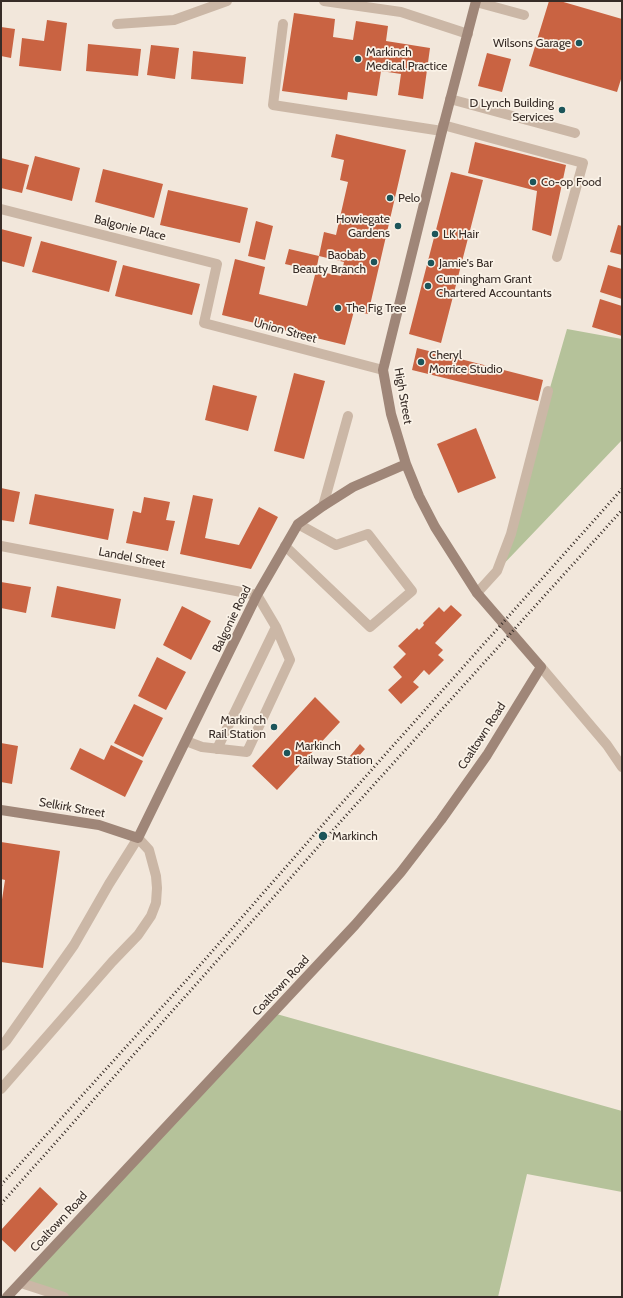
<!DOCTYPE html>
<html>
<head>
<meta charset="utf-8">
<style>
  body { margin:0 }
  #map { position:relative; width:623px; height:1298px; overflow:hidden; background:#f2e7db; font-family:Cabin,sans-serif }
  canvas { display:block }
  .frame { position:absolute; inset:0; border:2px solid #372c27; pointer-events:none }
</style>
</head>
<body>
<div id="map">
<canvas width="623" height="1298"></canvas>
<div class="frame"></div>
</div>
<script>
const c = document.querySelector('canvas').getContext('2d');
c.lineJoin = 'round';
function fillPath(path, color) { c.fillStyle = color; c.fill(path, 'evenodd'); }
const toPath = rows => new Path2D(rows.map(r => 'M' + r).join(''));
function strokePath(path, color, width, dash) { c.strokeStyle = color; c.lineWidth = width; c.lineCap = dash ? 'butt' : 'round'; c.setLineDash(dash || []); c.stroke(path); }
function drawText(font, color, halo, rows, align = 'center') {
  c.font = font + ' Cabin,sans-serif'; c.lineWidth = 3.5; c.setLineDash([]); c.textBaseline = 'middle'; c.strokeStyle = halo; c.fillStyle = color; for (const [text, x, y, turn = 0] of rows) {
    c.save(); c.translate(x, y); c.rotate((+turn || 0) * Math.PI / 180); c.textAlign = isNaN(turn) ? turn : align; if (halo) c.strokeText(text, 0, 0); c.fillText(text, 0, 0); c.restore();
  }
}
const green = toPath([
  [567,329,622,339,622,440,497,571],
  [273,1013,622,1111,622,1192,527,1174,498,1297,61,1297,21,1283]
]);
const building = toPath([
  [549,1,560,1,622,19,622,76,617,92,529,66],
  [294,13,335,19,333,37,353,40,356,21,388,26,386,41,430,48,423,99,398,95,401,74,381,71,377,96,348,92,347,100,282,91],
  [47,20,67,23,61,71,19,66,22,38,44,41],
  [1,27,15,29,11,58,1,56],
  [88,44,141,49,138,76,86,71],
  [151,45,179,48,175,79,147,75],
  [193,51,246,57,243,84,191,79],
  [487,53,511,59,502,92,478,86],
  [336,134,406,150,368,314,354,311,345,345,222,315,235,259,265,267,259,294,307,306,316,271,285,264,289,249,319,256,316,271,341,276,344,262,319,256,324,232,336,235,348,182,340,180,344,160,331,157],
  [475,142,566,165,551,236,532,230,537,191,468,173],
  [35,156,80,168,72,201,26,189],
  [1,158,29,165,22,193,1,188],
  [103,169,163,184,154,218,95,202],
  [451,172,483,180,441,343,409,334],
  [168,190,248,208,240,243,160,225],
  [256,221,273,226,265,260,248,256],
  [618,225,622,226,622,255,610,252],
  [1,229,32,237,24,267,1,261],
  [41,241,117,261,109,292,32,272],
  [123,265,200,284,192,315,115,296],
  [608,265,622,269,622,299,600,292],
  [600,299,622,306,622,336,592,327],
  [417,348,543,380,538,401,412,370],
  [294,373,325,381,304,459,274,451],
  [213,385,257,396,248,431,205,420],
  [476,428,496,478,458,493,437,444],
  [1,488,20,492,14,522,1,520],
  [35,494,114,509,108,540,29,524],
  [193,495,213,499,205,538,239,545,259,507,278,517,251,569,180,554],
  [144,497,170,502,166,520,175,521,168,551,126,543,133,511,141,513],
  [1,582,31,587,26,613,1,608],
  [57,586,121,599,115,629,51,617],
  [451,605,462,615,435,643,443,650,438,655,444,660,429,675,424,670,413,682,419,687,401,704,388,690,402,677,393,667,406,654,398,646,417,628,419,630,424,625,423,623,439,607,444,612],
  [182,606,211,621,191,660,163,645],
  [157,657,186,672,166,710,138,696],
  [315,697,340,722,277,790,252,766],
  [134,704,163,718,143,757,114,743],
  [1,743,18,746,12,784,1,782],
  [360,744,365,749,350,766,345,762],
  [111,745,143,761,125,797,70,769,80,748,104,760],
  [1,842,60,851,43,968,1,962,1,906,5,880,1,879],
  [40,1187,58,1204,15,1252,1,1239,1,1230]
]);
const lane = toPath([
  [476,2,524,15],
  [283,24,273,105,442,131],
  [450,99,575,133],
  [443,125,583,163,557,257],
  [323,506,348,416],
  [285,546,370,627,412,591,368,534,336,545,298,524],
  [477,593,497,571,511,534,548,391],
  [186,741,202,747,247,752,290,660,276,627,257,595],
  [217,749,276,627],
  [1,1046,6,1041,74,945,109,884,138,838,149,850,156,876,157,888,156,903,151,916,138,935,112,962,1,1089],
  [21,1283,64,1297]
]);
const street = toPath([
  [324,1,401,12,468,34],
  [117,24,174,20,227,1],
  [1,209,217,264,204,323,383,370],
  [1,546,257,595],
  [541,667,607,745,622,767]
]);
const secondary = toPath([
  [1,810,99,825,138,838,257,595,298,524,323,506,353,487,406,464],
  [7,1297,355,925,401,872,441,820,487,755,541,667,477,593,435,527,419,496,406,464,391,414,383,370,442,131,476,1]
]);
const rail = toPath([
  [1,1185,202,963,334,812,622,489],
  [1,1204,342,820,622,510]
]);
const markers = [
  [579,43,4,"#1c555a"],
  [358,59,4,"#1c555a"],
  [562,110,4,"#1c555a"],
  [533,182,4,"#1c555a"],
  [390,198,4,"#1c555a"],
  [398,226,4,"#1c555a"],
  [435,234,4,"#1c555a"],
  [374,262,4,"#1c555a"],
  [431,263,4,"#1c555a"],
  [428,286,4,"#1c555a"],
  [338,308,4,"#1c555a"],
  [421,362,4,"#1c555a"],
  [274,727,4,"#1c555a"],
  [287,753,4,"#1c555a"],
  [323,836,5,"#1c555a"]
];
const poiNames = [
  ["Wilsons Garage",571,43,"right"],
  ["Markinch",366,52],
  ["Medical Practice",366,66],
  ["D Lynch Building",554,103,"right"],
  ["Services",554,117,"right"],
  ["Co-op Food",541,182],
  ["Pelo",398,198],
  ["Howiegate",390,219,"right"],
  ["Gardens",390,233,"right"],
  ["LK Hair",443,234],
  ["Baobab",366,255,"right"],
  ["Beauty Branch",366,269,"right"],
  ["Jamie's Bar",439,263],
  ["Cunningham Grant",436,279],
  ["Chartered Accountants",436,293],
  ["The Fig Tree",346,308],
  ["Cheryl",429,355],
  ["Morrice Studio",429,369],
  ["Markinch",266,720,"right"],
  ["Rail Station",266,734,"right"],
  ["Markinch",295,746],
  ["Railway Station",295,760],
  ["Markinch",332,836]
];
const streetNames = [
  ["Balgonie Place",130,228,14],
  ["Union Street",285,331,15],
  ["High Street",403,396,80],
  ["Landel Street",132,558,11],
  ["Balgonie Road",232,619,-64],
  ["Coaltown Road",482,736,-57],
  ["Selkirk Street",72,808,10],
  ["Coaltown Road",281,986,-47],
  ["Coaltown Road",59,1222,-47]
];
fillPath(green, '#b5c29a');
fillPath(building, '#c96342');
strokePath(lane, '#cbb7a6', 10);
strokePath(street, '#cbb7a6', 10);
strokePath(secondary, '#9f8678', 10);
strokePath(rail, '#372c27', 3, [1, 3]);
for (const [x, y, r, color] of markers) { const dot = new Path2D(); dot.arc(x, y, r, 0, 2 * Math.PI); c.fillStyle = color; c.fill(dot); strokePath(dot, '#faf2e7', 1.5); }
drawText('12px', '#372c27', '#faf2e7', poiNames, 'left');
drawText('12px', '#372c27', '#faf2e7', streetNames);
</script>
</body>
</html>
